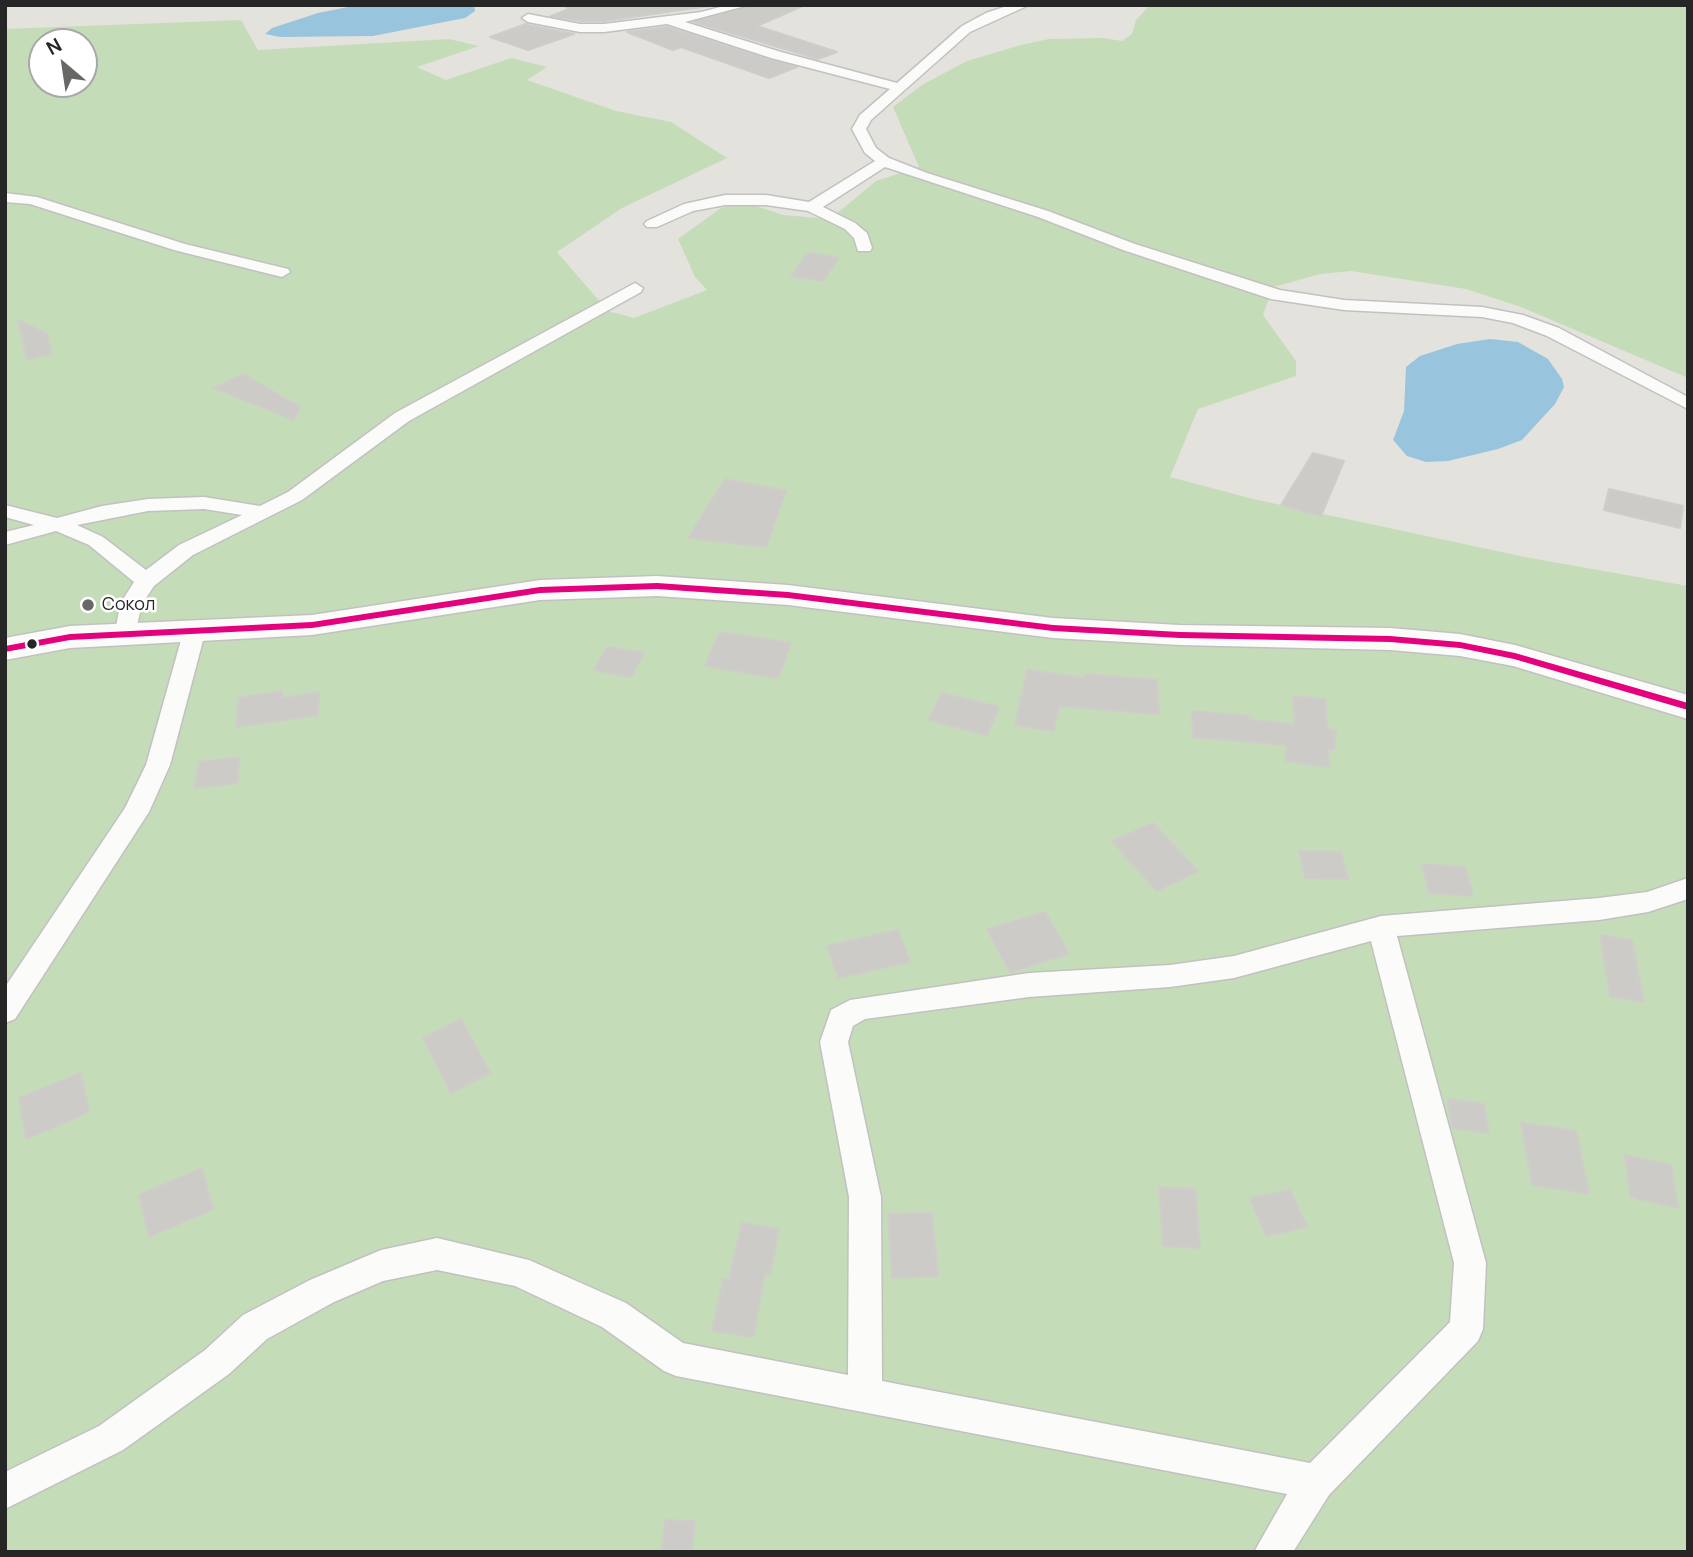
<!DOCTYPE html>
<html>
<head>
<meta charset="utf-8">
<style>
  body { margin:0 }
  #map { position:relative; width:1693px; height:1557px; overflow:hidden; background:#e4e2dc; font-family:Manrope,sans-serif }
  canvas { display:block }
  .frame { position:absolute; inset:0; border:7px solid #262626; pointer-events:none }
  .north { position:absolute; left:28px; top:28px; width:70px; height:70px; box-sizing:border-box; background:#fff; border:2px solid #a8a8a8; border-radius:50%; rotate:331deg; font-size:19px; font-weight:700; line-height:28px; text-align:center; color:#262626 }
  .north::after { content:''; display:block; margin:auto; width:24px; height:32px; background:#686866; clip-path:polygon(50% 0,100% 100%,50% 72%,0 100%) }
</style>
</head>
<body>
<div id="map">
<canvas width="1693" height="1557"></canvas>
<div class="frame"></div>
<div class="north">N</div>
</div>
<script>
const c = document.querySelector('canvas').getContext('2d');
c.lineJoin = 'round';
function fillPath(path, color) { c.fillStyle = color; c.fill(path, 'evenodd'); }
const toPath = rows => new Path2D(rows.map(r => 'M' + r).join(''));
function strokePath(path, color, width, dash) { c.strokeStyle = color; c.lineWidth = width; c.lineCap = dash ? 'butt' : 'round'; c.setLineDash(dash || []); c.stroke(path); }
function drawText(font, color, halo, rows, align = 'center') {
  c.font = font + ' Manrope,sans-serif'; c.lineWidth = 5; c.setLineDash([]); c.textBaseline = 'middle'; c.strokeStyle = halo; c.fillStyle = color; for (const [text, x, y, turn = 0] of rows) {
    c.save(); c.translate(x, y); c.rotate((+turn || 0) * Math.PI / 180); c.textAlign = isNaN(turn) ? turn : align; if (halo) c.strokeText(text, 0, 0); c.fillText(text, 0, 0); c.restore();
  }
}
const green = toPath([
  [1150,5,1688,5,1688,378,1521,307,1466,289,1351,271,1321,274,1273,287,1263,315,1296,361,1296,376,1198,409,1170,477,1253,499,1525,557,1688,586,1688,1552,5,1552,5,29,241,20,258,50,449,39,479,46,417,67,446,80,511,58,547,67,527,80,616,111,671,122,727,158,622,208,557,252,608,311,634,318,707,290,695,277,678,239,721,208,744,202,783,215,830,219,876,181,919,167,893,107,922,85,967,61,1021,45,1049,39,1103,38,1122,41,1132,34,1136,20],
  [42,42,84,42,84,84,42,84]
]);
const water = toPath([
  [358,5,474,5,475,11,465,18,373,36,280,37,265,34,272,28,318,13],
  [1490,339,1518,342,1548,359,1562,379,1564,387,1555,404,1522,440,1498,449,1448,461,1426,462,1407,456,1393,440,1404,411,1406,367,1420,356,1457,344]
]);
const building = toPath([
  [563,5,717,5,604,21,580,21,551,16,569,9,563,5],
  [751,5,805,5,757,26,837,52,818,59,694,22,751,5],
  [526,24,528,25,574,34,528,50,490,37,526,24],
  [667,27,770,60,797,67,769,78,681,47,673,50,627,32,667,27],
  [808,253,839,258,823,281,791,276,808,253],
  [18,320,47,334,51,354,27,359,18,320],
  [243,374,300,407,294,420,214,388,243,374],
  [1313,453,1344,461,1321,516,1281,505,1313,453],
  [725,479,786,491,766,547,688,538,725,479],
  [1609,489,1683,506,1680,528,1604,510,1609,489],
  [720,632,791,643,778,678,705,666,720,632],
  [607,647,644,653,631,677,594,670,607,647],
  [1027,670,1085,678,1085,674,1157,680,1159,714,1059,706,1054,731,1015,725,1027,670],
  [282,691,282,698,319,692,318,715,236,727,239,698,282,691],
  [942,693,999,707,987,735,929,720,942,693],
  [1293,696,1325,699,1327,729,1336,730,1334,750,1328,749,1329,767,1286,761,1286,745,1193,737,1192,711,1249,716,1249,719,1295,725,1293,696],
  [240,757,237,783,195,788,199,762,240,757],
  [1153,823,1198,871,1157,891,1112,841,1153,823],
  [1299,851,1341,852,1348,879,1305,878,1299,851],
  [1422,864,1465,867,1473,896,1429,893,1422,864],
  [1045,912,1069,954,1010,972,987,929,1045,912],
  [898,930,910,962,838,978,827,946,898,930],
  [1600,935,1632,940,1644,1002,1610,996,1600,935],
  [461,1019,490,1073,451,1093,423,1038,461,1019],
  [81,1073,89,1112,26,1139,19,1098,81,1073],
  [1448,1099,1484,1104,1489,1133,1452,1128,1448,1099],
  [1521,1123,1576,1131,1589,1194,1532,1185,1521,1123],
  [1625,1155,1671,1165,1678,1208,1631,1197,1625,1155],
  [202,1168,213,1209,149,1237,139,1195,202,1168],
  [1159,1187,1195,1189,1200,1248,1163,1246,1159,1187],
  [1290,1190,1307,1227,1266,1236,1250,1198,1290,1190],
  [932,1213,938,1276,892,1278,888,1214,932,1213],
  [742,1223,779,1229,770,1274,765,1273,753,1337,712,1331,723,1279,729,1279,742,1223],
  [665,1520,695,1521,692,1552,662,1552,665,1520]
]);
const minor = toPath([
  [728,5,749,5,685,22,781,52,897,83,962,26,986,13,1010,5,1029,5,970,32,871,120,866,129,876,148,889,158,927,173,1048,211,1135,244,1280,290,1344,300,1482,307,1523,315,1559,328,1688,397,1688,409,1547,336,1513,323,1482,317,1344,310,1271,299,1123,250,1038,217,885,167,823,207,855,223,867,233,872,248,870,251,858,251,854,238,845,229,808,211,766,205,725,205,693,211,657,227,647,227,644,224,647,221,684,204,725,195,766,195,809,202,875,161,865,153,852,129,860,115,890,89,771,58,667,24,604,32,580,32,528,22,522,18,528,14,580,24,604,24,701,12,728,5],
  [5,193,37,197,185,244,288,269,290,272,282,277,174,250,30,204,5,202,5,193],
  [635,283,643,288,641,292,409,421,302,500,193,555,154,586,142,604,134,638,126,640,118,638,115,633,120,604,134,582,89,545,56,531,5,545,5,532,34,525,5,517,5,505,57,518,102,506,148,499,204,497,260,506,288,492,395,413,635,283],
  [204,509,242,515,179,545,146,570,103,537,77,525,148,511,204,509],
  [194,626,202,628,205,633,170,765,149,812,15,1019,5,1023,5,987,125,808,146,765,183,633,186,628,194,626],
  [1688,878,1688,899,1648,912,1599,920,1397,936,1486,1263,1483,1329,1478,1341,1329,1495,1293,1552,1254,1552,1287,1494,676,1376,664,1371,602,1327,515,1286,437,1270,383,1281,334,1302,267,1339,229,1374,123,1450,5,1509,5,1472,99,1426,205,1350,243,1315,310,1280,381,1250,437,1238,529,1260,626,1303,683,1343,848,1375,849,1197,820,1042,831,1010,850,1000,1029,973,1170,965,1234,956,1381,916,1599,898,1647,892,1688,878],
  [1371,941,1454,1263,1450,1322,1310,1463,882,1381,881,1197,848,1042,853,1026,865,1019,1029,997,1170,987,1234,978,1371,941]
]);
const secondary = toPath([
  [657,576,788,585,1053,618,1180,625,1390,628,1460,634,1515,645,1688,695,1688,719,1513,666,1460,656,1390,650,1180,645,1053,638,788,605,657,596,540,600,312,635,70,648,5,660,5,638,70,626,312,615,540,580,657,576]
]);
const bus1 = toPath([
  [657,583,788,592,1053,625,1180,632,1390,636,1460,642,1515,653,1688,703,1688,710,1514,659,1460,648,1390,642,1180,638,1053,631,788,598,657,589,540,593,312,628,70,640,5,652,5,646,70,634,312,622,540,587,657,583]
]);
const markers = [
  [88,605,7,"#686866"],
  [32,644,6,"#262626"]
];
const poiNames = [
  ["Сокол",102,605]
];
fillPath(green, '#c5dcb9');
fillPath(water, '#98c5dd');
fillPath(building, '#cdcbc7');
strokePath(building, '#cfcdc9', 2);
strokePath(minor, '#c2c1c1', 3);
strokePath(secondary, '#c2c1c1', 3);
fillPath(minor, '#fbfbfa');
fillPath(secondary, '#fbfbfa');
fillPath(bus1, '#e5007d');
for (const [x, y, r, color] of markers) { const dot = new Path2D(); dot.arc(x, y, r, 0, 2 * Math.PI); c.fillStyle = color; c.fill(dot); strokePath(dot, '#fff', 2.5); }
drawText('18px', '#262626', '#fff', poiNames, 'left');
</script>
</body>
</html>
